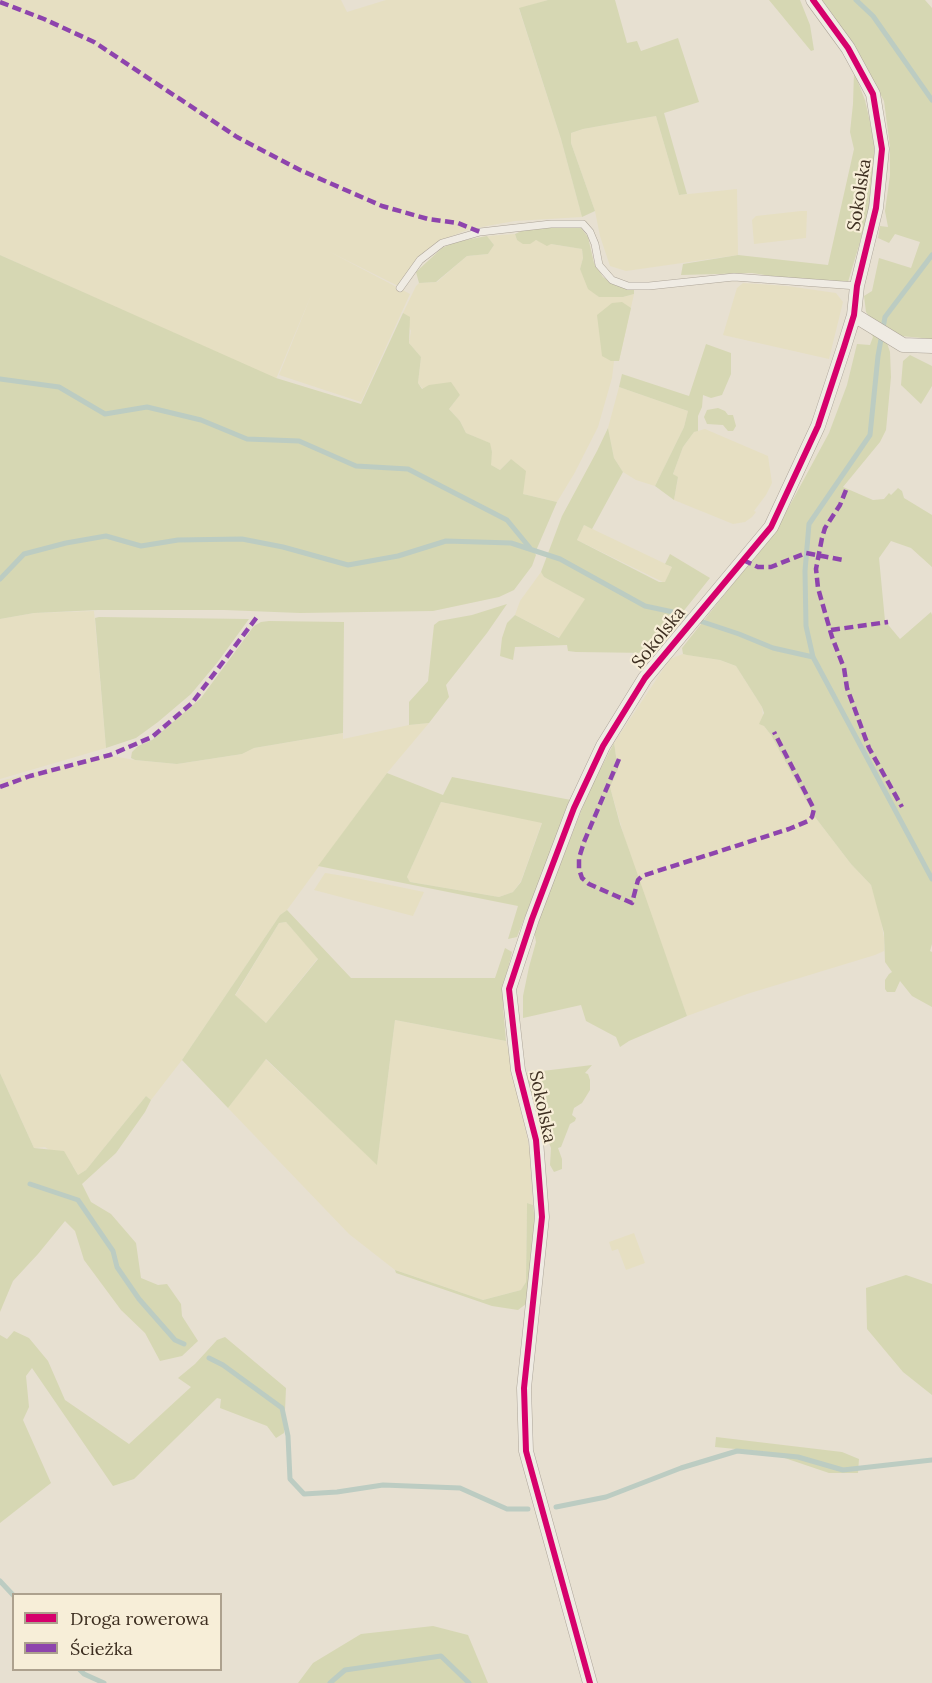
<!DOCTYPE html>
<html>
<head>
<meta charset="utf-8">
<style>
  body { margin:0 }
  #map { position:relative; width:932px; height:1683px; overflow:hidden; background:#e7e0d1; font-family:Lora,serif }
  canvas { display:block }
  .legend { position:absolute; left:12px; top:1593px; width:210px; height:78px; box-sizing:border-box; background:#f7eed8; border:2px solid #ada18e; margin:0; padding:8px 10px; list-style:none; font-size:18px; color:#3d2e20 }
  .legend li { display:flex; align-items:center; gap:12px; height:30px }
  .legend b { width:30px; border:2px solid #ada18e }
</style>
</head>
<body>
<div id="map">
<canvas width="932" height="1683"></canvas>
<ul class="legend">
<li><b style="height:8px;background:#d6006c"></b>Droga rowerowa</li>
<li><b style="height:8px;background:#8e44ad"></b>Ścieżka</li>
</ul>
</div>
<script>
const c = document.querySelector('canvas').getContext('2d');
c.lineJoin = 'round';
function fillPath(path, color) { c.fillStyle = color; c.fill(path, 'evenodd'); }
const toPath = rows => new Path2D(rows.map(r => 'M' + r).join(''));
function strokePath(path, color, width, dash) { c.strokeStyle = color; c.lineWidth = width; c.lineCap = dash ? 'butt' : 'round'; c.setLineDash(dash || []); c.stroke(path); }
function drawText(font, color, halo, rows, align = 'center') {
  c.font = font + ' Lora,serif'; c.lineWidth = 4.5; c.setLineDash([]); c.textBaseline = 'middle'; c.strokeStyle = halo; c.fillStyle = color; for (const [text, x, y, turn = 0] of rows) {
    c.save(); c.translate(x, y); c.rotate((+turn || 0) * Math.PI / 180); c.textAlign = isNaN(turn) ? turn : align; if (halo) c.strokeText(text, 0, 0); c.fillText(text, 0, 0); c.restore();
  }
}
const farmland = toPath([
  [0,0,341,0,347,12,386,0,548,0,519,9,561,139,582,217,515,221,470,229,444,239,427,250,409,269,398,286,328,251,410,294,361,402,279,375,312,293,276,379,0,255],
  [656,116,679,195,737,189,738,255,626,271,610,266,600,236,595,211,571,143,571,133,583,129],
  [801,211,807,211,806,238,754,244,752,220,756,216],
  [515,234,517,240,535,240,551,244,582,249,583,258,580,269,599,297,623,297,634,294,619,361,614,361,612,378,598,427,574,474,557,502,523,494,511,459,500,470,490,465,492,452,489,443,466,433,460,421,449,409,460,395,423,389,418,383,421,357,409,343,411,331,403,313,416,286,419,283,437,282,467,256,488,254,494,245,487,236],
  [743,283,787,286,836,293,843,302,829,359,723,335,737,288],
  [619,387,688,411,684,427,655,486,636,480,623,472,614,458,608,428],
  [705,429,768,456,772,483,766,495,754,511,756,512,752,517,745,522,733,524,674,500,678,478,673,474,683,447,694,432],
  [584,525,672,567,665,583,577,540],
  [541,572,544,577,586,599,560,638,515,615,520,601],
  [94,611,106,748,0,779,0,619,34,613],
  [683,654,720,660,736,666,762,707,764,726,771,735,815,817,851,864,871,885,879,909,884,938,884,951,875,955,747,994,687,1016,632,864,610,787,618,769,614,743,670,659],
  [429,723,387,773,287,910,280,915,182,1060,151,1100,146,1096,86,1170,78,1175,73,1166,45,1147,34,1148,0,1073,0,781,106,755,135,760,177,764,242,754,254,748,343,733,343,739,409,725],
  [441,802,542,822,521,881,513,892,499,897,410,882,407,877],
  [325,873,356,878,424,892,413,916,314,890],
  [286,922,318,958,266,1023,235,996,279,923],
  [395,1020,506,1041,518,1090,530,1152,533,1205,527,1203,526,1282,521,1290,483,1300,395,1270,349,1234,228,1108,265,1059,377,1164],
  [634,1233,645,1263,626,1270,618,1249,612,1251,609,1242]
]);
const green = toPath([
  [548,0,615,0,627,43,637,41,641,51,678,38,699,102,664,113,687,194,679,195,656,116,583,129,571,133,571,143,595,211,582,217,561,139,519,8],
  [769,0,800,0,810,25,814,50,811,51],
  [819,0,925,0,932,8,932,339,901,336,874,323,866,312,864,296,872,291,879,258,911,268,920,242,895,234,889,243,878,238,880,226,888,227,885,211,890,175,890,147,884,101,863,62],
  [854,72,865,100,870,122,874,140,874,163,869,212,848,282,778,277,752,273,681,275,683,264,738,255,828,265,854,149,850,132,853,104],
  [537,228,581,228,588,237,594,263,603,277,615,285,634,289,634,294,623,297,599,297,588,289,580,269,583,258,582,249,551,244,547,246,536,240,530,244,523,244,517,240,515,234,526,229],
  [487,236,494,245,488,254,467,256,436,282,419,283,416,272,442,248,455,242],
  [0,255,276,378,361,404,403,313,410,317,409,343,421,357,418,383,422,389,429,385,451,382,460,395,449,409,460,421,466,433,490,443,492,452,491,465,500,470,511,459,526,471,523,494,557,502,535,553,536,555,532,566,514,590,499,597,433,611,300,613,224,610,98,610,34,613,0,619],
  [622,302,631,308,619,361,611,361,602,356,597,315,612,303],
  [869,330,887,343,890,352,891,377,886,430,880,442,843,487,873,500,884,499,889,493,891,495,898,488,902,491,904,498,932,515,932,567,911,548,891,541,879,558,885,621,900,639,931,612,932,615,932,944,930,951,932,952,932,1007,912,996,900,981,895,992,887,992,885,989,885,980,889,974,892,972,885,962,884,933,871,885,851,864,815,817,771,735,764,726,759,724,764,713,762,707,736,666,720,660,687,655,683,654,682,648,778,527,829,433,847,385,857,344,870,345,873,337],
  [706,344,731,353,731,374,722,395,711,398,703,395,702,407,698,416,698,431,694,432,683,447,673,474,678,477,674,500,655,486,684,427,688,411,619,387,622,374,689,396],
  [910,355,932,366,932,386,921,404,901,385,903,361],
  [718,408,725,411,728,415,733,415,736,426,733,431,728,431,723,425,707,424,704,417,707,410],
  [608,428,614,458,623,472,592,529,584,525,577,540,659,582,665,582,672,567,665,564,670,554,710,578,650,653,576,652,568,651,567,645,515,647,513,660,500,656,502,638,507,623,515,615,559,638,585,599,544,577,541,572,562,516,597,451],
  [507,604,487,633,446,685,449,697,429,723,409,725,409,702,428,681,434,625,439,621,472,615],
  [95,618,99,617,249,619,217,663,191,694,158,722,136,738,106,748],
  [269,621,344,622,343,733,254,748,242,754,177,764,135,760,131,758,132,752,138,746,152,740,201,698,254,626,261,622],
  [614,743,618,769,610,787,620,824,687,1016,629,1041,620,1047,616,1037,586,1021,581,1005,523,1018,523,996,529,967,536,942,534,931,589,791],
  [387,773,443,795,452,777,571,800,517,937,508,939,518,906,318,866],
  [441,802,542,823,521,882,513,892,499,897,410,882,407,877],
  [287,910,351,978,495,978,505,948,512,952,505,981,503,1007,506,1041,395,1020,377,1165,266,1059,228,1108,182,1060,280,915],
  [286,922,318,959,266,1023,235,995,279,923],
  [592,1065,585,1073,588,1074,590,1080,590,1090,582,1103,574,1108,572,1115,576,1118,575,1121,570,1124,561,1147,558,1148,562,1159,562,1169,554,1172,550,1165,551,1148,549,1143,546,1141,541,1146,526,1073],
  [0,1073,34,1148,64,1151,78,1175,86,1170,146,1096,151,1100,145,1112,116,1153,82,1184,91,1202,111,1214,136,1243,141,1278,158,1285,167,1284,181,1304,182,1316,198,1341,182,1356,160,1361,145,1333,121,1310,84,1260,75,1231,65,1221,38,1254,13,1281,0,1312],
  [527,1203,533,1205,536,1228,526,1304,518,1310,492,1306,396,1273,395,1270,483,1300,521,1290,526,1282],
  [906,1275,932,1284,932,1395,903,1372,867,1329,866,1288],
  [14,1331,29,1338,48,1361,65,1400,129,1444,191,1387,178,1378,195,1364,217,1340,225,1337,286,1388,284,1433,276,1438,267,1426,220,1408,221,1399,217,1398,134,1479,113,1486,32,1368,26,1376,29,1407,23,1420,51,1483,0,1523,0,1335,7,1339],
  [716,1437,842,1452,859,1459,858,1473,829,1473,767,1452,715,1447],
  [433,1626,468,1635,488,1683,298,1683,313,1663,361,1634]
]);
const stream = toPath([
  [856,0,873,16,932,100],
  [932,255,885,317,878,356,870,435,809,524,805,571,806,626,813,657,932,879],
  [0,379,59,387,105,414,147,407,201,420,247,439,299,441,356,466,408,469,507,520,530,548],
  [0,579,24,554,66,543,106,536,141,546,178,540,242,539,283,547,348,565,398,556,446,541,511,543,560,559,645,606,673,612,739,634,773,648,813,657],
  [30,1184,78,1200,113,1251,117,1267,139,1299,175,1340,184,1344],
  [209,1358,223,1365,282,1408,288,1436,290,1479,304,1494,337,1492,383,1485,460,1488,507,1509,528,1509],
  [556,1507,606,1497,681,1468,737,1451,798,1457,843,1470,932,1460],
  [0,1581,14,1596],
  [80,1670,84,1674,104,1683],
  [330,1683,345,1670,441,1656,469,1683]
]);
const service = toPath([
  [400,288,420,260,442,243,480,232,551,224,583,224,590,232,595,244,599,265,612,280,628,286,649,286,734,277,857,286]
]);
const minor = toPath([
  [854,315,903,345,932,346],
  [590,1683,526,1451,524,1388,542,1217,536,1140,518,1070,509,989,532,919,574,808,603,746,645,678,771,527,818,426,844,347,854,315,857,286,876,208,882,149,873,94,848,48,813,0]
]);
const quiet = toPath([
  [0,2,44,19,94,42,237,137,300,170,382,206,428,219,458,223,480,232],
  [846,490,840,505,825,528,822,538,816,569,818,588,832,637,844,668,847,688,869,748,902,807],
  [743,560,758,567,771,567,806,553,843,560],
  [831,630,888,622],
  [619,759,584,842,579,858,579,869,582,878,589,884,632,903,638,880,642,876,789,829,808,821,812,817,814,809,774,732],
  [0,787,30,776,110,755,152,737,192,703,257,617]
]);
const cycleway = toPath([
  [590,1683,526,1451,524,1388,542,1217,536,1140,518,1070,509,989,532,919,574,808,603,746,645,678,771,527,818,426,844,347,854,315,857,286,876,208,882,149,873,94,848,48,813,0]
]);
const streetNames = [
  ["Sokolska",860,195,-81],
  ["Sokolska",659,638,-51],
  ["Sokolska",542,1107,78]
];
fillPath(farmland, '#e6dfc2');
fillPath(green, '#d6d7b3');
strokePath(stream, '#bcccc2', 5);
strokePath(service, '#ada599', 8);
strokePath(minor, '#ada599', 15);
strokePath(service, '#efebe3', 7);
strokePath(minor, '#efebe3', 14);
strokePath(quiet, '#8e44ad', 4.5, [9, 4.5]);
strokePath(cycleway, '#d6006c', 6);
drawText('18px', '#3d2e20', '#f7eed8', streetNames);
</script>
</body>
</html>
